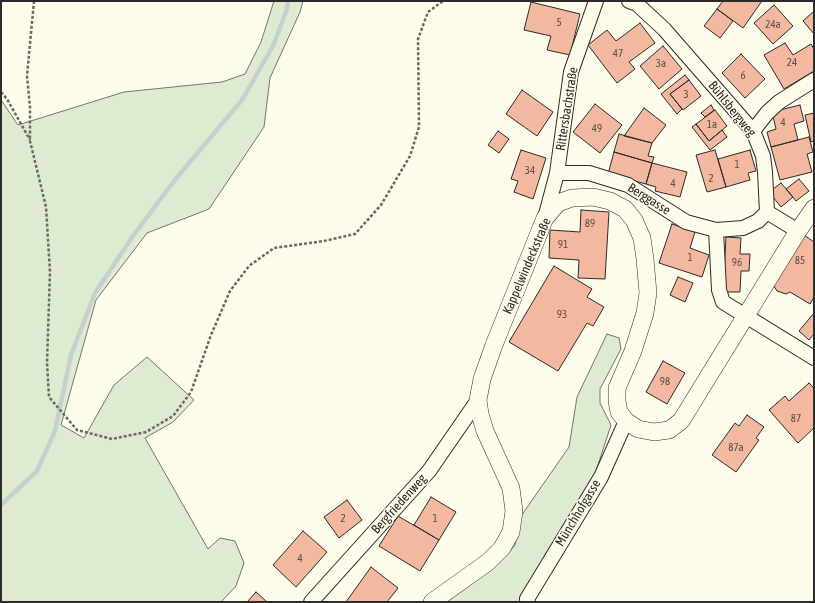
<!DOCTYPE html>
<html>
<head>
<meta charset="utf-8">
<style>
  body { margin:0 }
  #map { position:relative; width:815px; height:603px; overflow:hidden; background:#fdfbea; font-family:"Asap Condensed",sans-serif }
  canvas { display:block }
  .frame { position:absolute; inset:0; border:2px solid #2b2b2b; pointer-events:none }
</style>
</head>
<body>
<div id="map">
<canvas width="815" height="603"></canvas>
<div class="frame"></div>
</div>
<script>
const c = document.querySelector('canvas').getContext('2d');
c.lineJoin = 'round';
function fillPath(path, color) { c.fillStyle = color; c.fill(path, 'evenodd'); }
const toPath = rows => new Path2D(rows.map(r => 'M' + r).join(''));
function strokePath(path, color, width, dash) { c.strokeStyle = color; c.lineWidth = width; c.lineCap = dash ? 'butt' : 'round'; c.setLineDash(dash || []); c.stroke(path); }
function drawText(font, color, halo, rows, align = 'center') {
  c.font = font + ' "Asap Condensed",sans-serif'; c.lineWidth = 3; c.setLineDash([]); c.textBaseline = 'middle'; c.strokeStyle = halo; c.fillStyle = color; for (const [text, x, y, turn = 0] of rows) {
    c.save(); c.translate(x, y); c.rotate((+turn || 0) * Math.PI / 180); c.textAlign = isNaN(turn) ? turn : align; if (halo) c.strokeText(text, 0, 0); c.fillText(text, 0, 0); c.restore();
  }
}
const green = toPath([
  [274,1,303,1,300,12,270,78,264,127,209,209,147,233,96,300,61,425,84,438,114,385,147,357,194,400,173,422,145,438,208,549,220,538,235,541,244,563,236,586,221,602,1,602,1,100,18,125,124,92,222,82,245,74,261,42,274,1],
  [607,334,619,338,621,349,600,389,600,403,611,425,595,474,530,602,444,602,448,598,501,561,515,545,519,519,569,447,577,397,607,334]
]);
const stream = toPath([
  [1,505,37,471,55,431,71,355,95,293,133,236,174,181,242,100,273,46,286,12,288,1]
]);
const building = toPath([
  [723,1,762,1,743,28,717,9,723,1],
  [531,2,580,14,570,55,547,50,551,36,524,30,531,2],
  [774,5,793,26,773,44,754,23,774,5],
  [717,9,733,21,720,38,704,26,717,9],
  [814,11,814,34,803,21,814,11],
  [640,23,655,43,629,62,635,69,617,83,588,45,607,30,616,41,640,23],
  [785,43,793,55,811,44,814,49,814,71,784,89,764,55,785,43],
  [663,46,682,69,659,89,640,66,663,46],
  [741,54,765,79,745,98,722,73,741,54],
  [685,75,689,80,670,94,682,109,677,114,661,94,685,75],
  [689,80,701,96,683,110,670,94,689,80],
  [522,90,553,112,537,136,506,114,522,90],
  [595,104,622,125,600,153,573,132,595,104],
  [711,105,714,110,705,117,701,113,711,105],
  [800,105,804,121,794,124,798,140,771,147,767,132,776,129,772,112,800,105],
  [644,108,666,125,652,143,624,136,644,108],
  [715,110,727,126,709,141,696,124,715,110],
  [814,113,814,141,811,142,805,115,814,113],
  [696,124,709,141,722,130,727,137,710,150,692,127,696,124],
  [498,131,509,139,499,153,488,145,498,131],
  [619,134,652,143,648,156,654,157,652,163,614,152,619,134],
  [809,137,813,152,807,154,812,172,780,180,771,147,809,137],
  [521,150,546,158,533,199,514,192,518,181,511,179,521,150],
  [715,150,726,187,707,192,696,155,715,150],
  [750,150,756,171,748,173,750,180,726,187,718,159,750,150],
  [614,152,652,163,646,184,608,174,614,152],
  [652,163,687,172,680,197,655,191,656,187,646,184,652,163],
  [799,179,809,191,796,201,786,189,799,179],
  [781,183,793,197,781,207,769,192,781,183],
  [581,210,609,212,605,279,578,278,579,260,549,258,550,230,580,232,581,210],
  [672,224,695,232,690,248,709,255,702,277,659,263,672,224],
  [804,235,814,242,814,297,810,304,790,292,786,294,777,291,774,286,774,281,804,235],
  [726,237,741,238,740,254,750,254,749,271,741,271,740,292,723,292,726,237],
  [554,266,592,289,587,297,604,307,593,326,587,323,558,371,509,342,554,266],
  [678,277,693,283,685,302,670,295,678,277],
  [814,313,814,334,809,340,799,331,814,313],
  [663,361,685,373,667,404,646,392,663,361],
  [809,383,814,388,814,428,798,443,769,410,785,396,789,401,809,383],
  [747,415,764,427,756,438,759,440,736,472,712,455,735,423,739,426,747,415],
  [431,497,456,512,439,540,414,525,431,497],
  [347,500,362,520,339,538,324,517,347,500],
  [398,516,439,540,420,571,379,546,398,516],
  [303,531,327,552,296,587,273,565,303,531],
  [371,567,398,588,387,602,346,602,371,567],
  [256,592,267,602,247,602,256,592]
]);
const path = toPath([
  [34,1,27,76,30,107,30,141,46,207,50,272,47,363,49,397,77,430,112,439,146,432,173,416,191,392,211,335,230,291,249,266,274,248,324,241,355,234,381,205,410,156,419,127,418,39,428,12,443,1],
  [783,1,783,2],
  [1,92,7,99,30,140]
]);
const minor = toPath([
  [629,1,637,4,664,29,753,131,763,156,765,172,767,212,798,231],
  [753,131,767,113,779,102,814,80],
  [557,173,589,173,628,185,686,222,716,230,743,228,758,221,767,212],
  [545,218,557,173,571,72,596,1],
  [716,230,719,290,723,302,814,358],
  [311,602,429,471,478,400],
  [528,602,527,599,601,477,626,421]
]);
const tertiary = toPath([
  [432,602,488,562,502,548,511,532,514,511,511,488,485,431,480,414,478,400,482,379,494,345,545,218,558,203,572,198,593,197,610,201,625,209,634,220,642,238,645,259,648,293,645,313,633,351,617,388,617,401,619,412,626,421,638,429,654,432,669,430,681,421,798,231,814,208]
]);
const numberNames = [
  ["5",559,23],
  ["24a",773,25],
  ["47",618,54],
  ["24",792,63],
  ["3a",661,64],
  ["6",743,76],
  ["3",686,95],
  ["4",783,123],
  ["1a",712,125],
  ["49",597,129],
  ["1",737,165],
  ["34",530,171],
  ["2",711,179],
  ["4",673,184],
  ["89",590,224],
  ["91",563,245],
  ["1",690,258],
  ["85",800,261],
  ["96",737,263],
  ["93",562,315],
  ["98",665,382],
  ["87",796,419],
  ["87a",736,448],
  ["2",343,519],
  ["1",435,519],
  ["4",300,559]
];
const streetNames = [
  ["Rittersbachstraße",567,109,-81],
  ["Bühlsbergweg",732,109,51],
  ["Berggasse",649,199,32],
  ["Kappelwindeckstraße",527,266,-67],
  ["Bergfriedenweg",399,504,-48],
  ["Münchhofgasse",578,513,-59]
];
fillPath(green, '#deebd1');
strokePath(green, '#74746e', 1);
strokePath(stream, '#c7d0d0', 4.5);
fillPath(building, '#f2b8a0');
strokePath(building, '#2b2b2b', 1);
strokePath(minor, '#2b2b2b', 16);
strokePath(tertiary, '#2b2b2b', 18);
strokePath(path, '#6a6964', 2.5, [3, 2]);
strokePath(minor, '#fdfbea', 14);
strokePath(tertiary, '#fdfbea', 17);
drawText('11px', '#5d4e48', null, numberNames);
drawText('13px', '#2b2b2b', '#fdfbea', streetNames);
</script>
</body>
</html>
